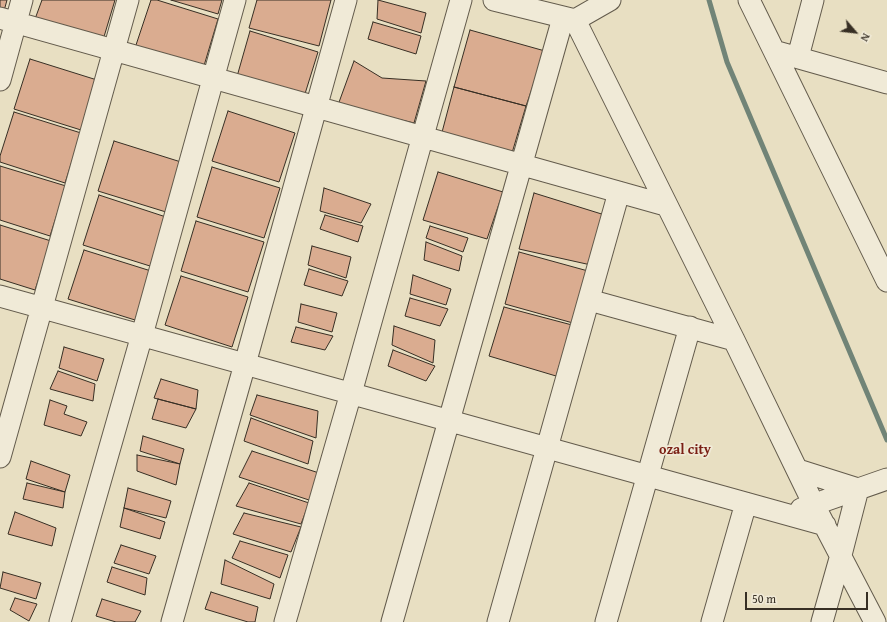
<!DOCTYPE html>
<html>
<head>
<meta charset="utf-8">
<style>
  body { margin:0 }
  #map { position:relative; width:887px; height:622px; overflow:hidden; background:#e8dfc2; font-family:"Gentium Book Plus",serif }
  canvas { display:block }
  .north { position:absolute; left:835px; top:12px; width:40px; height:40px; -webkit-text-stroke:3px #f0ead7; paint-order:stroke; rotate:118deg; font-size:11px; font-weight:700; line-height:16px; text-align:center; color:#372f24 }
  .north::after { content:''; display:block; margin:auto; width:14px; height:18px; background:#372f24; clip-path:polygon(50% 0,100% 100%,50% 72%,0 100%) }
  .scale { position:absolute; left:745px; top:592px; width:123px; height:18px; box-sizing:border-box; border:2px solid #372f24; border-top:0; padding-left:5px; font-size:12px; line-height:14px; white-space:nowrap; color:#372f24; -webkit-text-stroke:3px #f0ead7; paint-order:stroke }
</style>
</head>
<body>
<div id="map">
<canvas width="887" height="622"></canvas>
<div class="north">N</div>
<div class="scale">50 m</div>
</div>
<script>
const c = document.querySelector('canvas').getContext('2d');
c.lineJoin = 'round';
const toPath = rows => new Path2D(rows.map(r => 'M' + r).join(''));
function strokePath(path, color, width, dash) { c.strokeStyle = color; c.lineWidth = width; c.lineCap = dash ? 'butt' : 'round'; c.setLineDash(dash || []); c.stroke(path); }
function fillPath(path, color) { c.fillStyle = color; c.fill(path, 'evenodd'); }
function drawText(font, color, halo, rows, align = 'center') {
  c.font = font + ' "Gentium Book Plus",serif'; c.lineWidth = 3.5; c.setLineDash([]); c.textBaseline = 'middle'; c.strokeStyle = halo; c.fillStyle = color; for (const [text, x, y, turn = 0] of rows) {
    c.save(); c.translate(x, y); c.rotate((+turn || 0) * Math.PI / 180); c.textAlign = isNaN(turn) ? turn : align; if (halo) c.strokeText(text, 0, 0); c.fillText(text, 0, 0); c.restore();
  }
}
const stream = toPath([
  [709,0,727,62,887,440]
]);
const building = toPath([
  [0,0,7,0,4,11,0,9,0,0],
  [42,0,115,0,103,40,35,19,42,0],
  [151,0,157,0,218,19,203,69,135,48,151,0],
  [171,0,222,0,218,14,171,0],
  [257,0,331,0,319,46,249,28,257,0],
  [378,0,426,13,421,33,377,19,378,0],
  [373,22,421,36,416,54,368,39,373,22],
  [470,30,545,51,526,106,454,87,470,30],
  [250,31,318,52,304,97,236,80,250,31],
  [30,59,97,80,81,130,14,109,30,59],
  [354,61,382,78,426,81,414,123,338,105,354,61],
  [454,87,526,106,512,153,441,136,454,87],
  [228,111,295,133,279,182,212,161,228,111],
  [14,112,81,133,65,183,0,162,0,156,14,112],
  [114,141,181,162,166,212,98,191,114,141],
  [0,166,66,186,50,236,0,220,0,166],
  [212,167,280,188,264,238,197,217,212,167],
  [438,172,503,192,487,239,423,220,438,172],
  [324,188,371,204,361,223,320,211,324,188],
  [534,193,608,216,591,265,519,249,534,193],
  [99,195,166,217,150,266,83,245,99,195],
  [325,215,363,226,358,242,320,229,325,215],
  [196,221,264,242,248,292,181,271,196,221],
  [0,225,51,241,35,290,0,279,0,225],
  [430,226,468,238,463,252,426,238,430,226],
  [426,242,462,256,459,271,424,260,426,242],
  [312,246,351,257,346,278,308,265,312,246],
  [84,250,151,271,135,320,68,299,84,250],
  [519,252,588,271,573,323,505,304,519,252],
  [309,269,348,281,342,296,304,285,309,269],
  [413,275,451,289,446,305,410,294,413,275],
  [181,276,248,297,232,347,165,325,181,276],
  [410,298,448,309,440,326,405,316,410,298],
  [301,304,337,313,332,332,298,322,301,304],
  [504,307,572,325,556,376,489,356,504,307],
  [394,326,435,340,433,363,392,345,394,326],
  [296,327,333,336,325,350,291,342,296,327],
  [64,347,104,359,97,381,59,368,64,347],
  [393,350,435,366,426,381,388,366,393,350],
  [58,371,95,384,93,401,50,389,58,371],
  [161,379,198,390,196,409,154,398,161,379],
  [257,395,318,411,316,438,250,415,257,395],
  [158,399,196,409,186,428,152,419,158,399],
  [50,400,67,406,64,414,87,422,81,436,44,425,50,400],
  [251,418,313,441,308,464,244,441,251,418],
  [143,436,184,449,180,464,140,451,143,436],
  [252,451,319,473,312,501,239,477,252,451],
  [137,455,180,464,176,485,137,471,137,455],
  [31,461,70,475,65,492,26,479,31,461],
  [27,483,65,492,63,508,23,499,27,483],
  [249,483,309,503,301,524,236,506,249,483],
  [128,488,171,501,166,518,124,508,128,488],
  [124,508,165,522,160,539,120,527,124,508],
  [15,512,56,528,52,546,8,534,15,512],
  [244,513,301,527,291,552,233,534,244,513],
  [240,541,288,555,280,578,232,558,240,541],
  [121,545,156,556,149,574,114,563,121,545],
  [225,560,274,584,270,599,221,584,225,560],
  [112,567,147,578,145,595,107,582,112,567],
  [3,572,41,583,36,599,0,588,3,572],
  [211,592,258,607,255,622,248,622,205,609,211,592],
  [15,598,37,604,29,621,10,610,15,598],
  [102,599,141,611,135,622,116,622,96,616,102,599]
]);
const minor = toPath([
  [494,0,575,20,610,0],
  [749,0,887,281],
  [0,18,665,205],
  [575,20,734,340,814,505,875,622],
  [774,51,887,83],
  [798,57,813,0],
  [0,80,22,0],
  [0,296,825,525],
  [589,300,734,340],
  [0,457,128,0],
  [798,470,858,489,841,555,822,622],
  [801,509,887,479],
  [60,622,142,335,235,0],
  [172,622,245,364,346,0],
  [285,622,351,393,461,0],
  [392,622,563,18],
  [498,622,619,192],
  [606,622,690,327],
  [712,622,746,503]
]);
const neighbourhoodNames = [
  ["ozal city",685,450]
];
strokePath(stream, '#718477', 5);
fillPath(building, '#daac90');
strokePath(building, '#372f24', 1);
strokePath(minor, '#635b4c', 23);
strokePath(minor, '#f0ead7', 21);
drawText('bold 14px', '#7a1f14', '#f0ead7', neighbourhoodNames);
</script>
</body>
</html>
